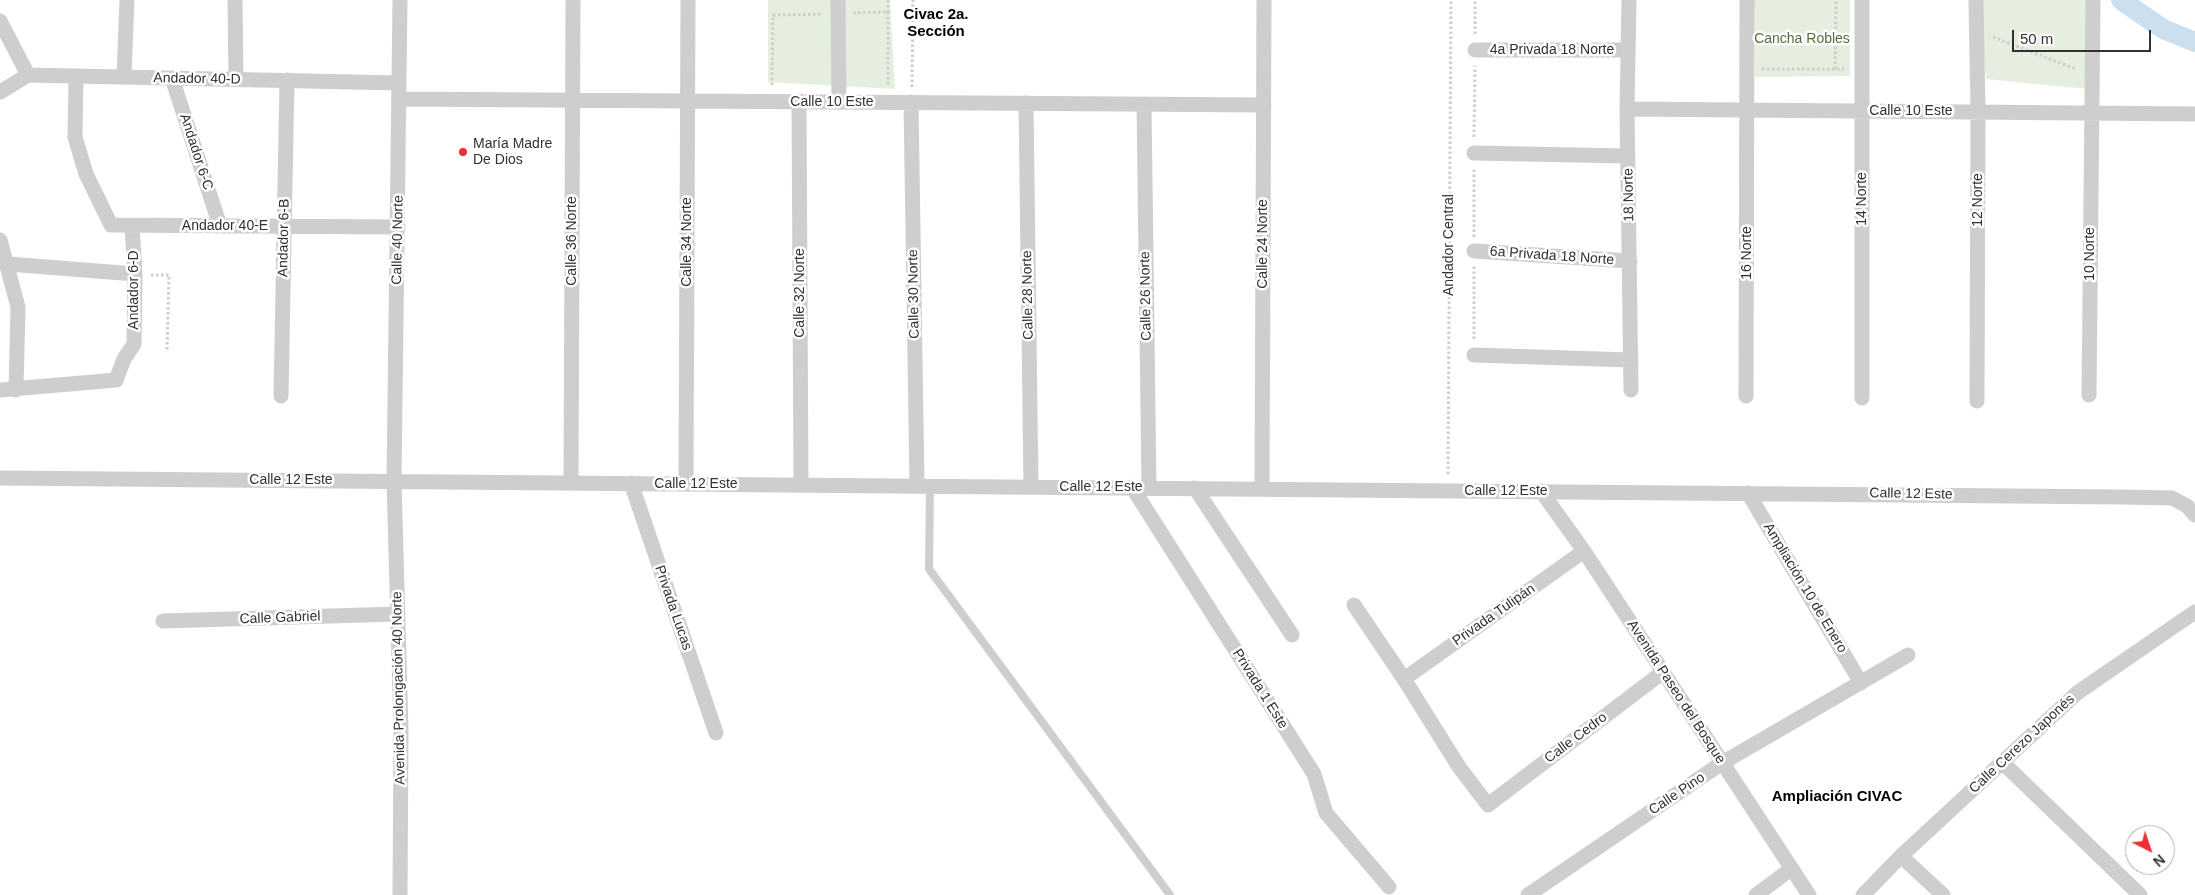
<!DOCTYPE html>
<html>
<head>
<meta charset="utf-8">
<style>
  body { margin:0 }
  #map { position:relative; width:2195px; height:895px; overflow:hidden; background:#fff; font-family:Helvetica,sans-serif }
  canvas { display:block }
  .north { position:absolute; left:2125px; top:825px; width:50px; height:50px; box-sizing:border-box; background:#fff; border:1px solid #adadad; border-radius:50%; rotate:139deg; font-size:14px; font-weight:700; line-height:20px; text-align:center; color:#313131 }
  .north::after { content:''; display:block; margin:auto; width:18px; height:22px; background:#ec2f34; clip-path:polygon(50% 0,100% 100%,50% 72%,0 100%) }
  .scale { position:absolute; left:2012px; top:30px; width:139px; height:22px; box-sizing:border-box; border:2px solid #313131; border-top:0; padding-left:6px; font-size:15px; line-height:18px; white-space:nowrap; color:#313131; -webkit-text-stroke:4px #fff; paint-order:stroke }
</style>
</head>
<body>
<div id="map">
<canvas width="2195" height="895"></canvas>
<div class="north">N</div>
<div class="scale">50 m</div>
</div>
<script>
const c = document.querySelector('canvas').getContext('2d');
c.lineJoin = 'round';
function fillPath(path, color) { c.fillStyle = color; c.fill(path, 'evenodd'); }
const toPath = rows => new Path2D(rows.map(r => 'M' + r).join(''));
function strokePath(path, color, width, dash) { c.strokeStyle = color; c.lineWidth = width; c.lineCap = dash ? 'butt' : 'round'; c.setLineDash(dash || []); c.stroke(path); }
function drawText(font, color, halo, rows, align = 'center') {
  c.font = font + ' Helvetica,sans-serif'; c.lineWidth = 5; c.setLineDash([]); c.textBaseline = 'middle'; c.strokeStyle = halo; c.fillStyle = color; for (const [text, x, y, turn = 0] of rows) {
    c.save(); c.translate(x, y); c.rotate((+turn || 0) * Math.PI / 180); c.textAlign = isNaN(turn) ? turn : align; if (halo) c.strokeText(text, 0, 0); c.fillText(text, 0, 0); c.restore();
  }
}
const green = toPath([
  [768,0,890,0,895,89,768,82],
  [1754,0,1850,0,1850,76,1755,77],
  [1982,0,2089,0,2087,89,1986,79,1981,32]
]);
const canal = toPath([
  [2121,0,2163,29,2195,42]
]);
const path = toPath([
  [888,0,888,12],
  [853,13,888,12,888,86],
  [1475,34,1475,0],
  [1993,37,2076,69],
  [1762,69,1844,69],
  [1835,69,1836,0],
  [772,85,773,15,823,14],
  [912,87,913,0],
  [1474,137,1475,66],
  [1474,237,1474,168],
  [151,275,169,275,167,351],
  [1474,339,1474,266],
  [1448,474,1451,0]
]);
const service = toPath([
  [930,486,929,569,1170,895]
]);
const minor = toPath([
  [235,0,236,79],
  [400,0,394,481,401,731,400,895],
  [838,0,839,102],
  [1629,0,1627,109,1631,390],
  [1862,0,1862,398],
  [1976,0,1978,112,1977,401],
  [0,21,28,75],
  [1475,50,1628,50],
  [76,76,75,137,86,174,111,225,398,227],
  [124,77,127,0],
  [172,78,220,226],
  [0,92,28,75,399,83],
  [399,99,1264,105],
  [799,101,801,485],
  [911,102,917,486],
  [1026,103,1031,487],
  [1144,104,1149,488],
  [1627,109,2195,114],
  [1474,153,1628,156],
  [0,240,18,307,16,390],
  [1474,251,1630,261],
  [8,264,135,274],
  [1474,355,1631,360],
  [0,390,116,380,124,359,134,344,135,274,132,226],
  [2089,395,2093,0],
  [281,396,287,80],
  [1746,396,1747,0],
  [0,478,2122,497,2172,498,2187,506,2195,515],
  [571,483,573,0],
  [631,483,716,733],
  [686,484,688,0],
  [1132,487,1314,774,1326,813,1389,887],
  [1195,488,1292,635],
  [1262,489,1264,0],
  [1541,491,1584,551,1809,895],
  [1748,493,1861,683],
  [1354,605,1404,679,1459,767,1488,805,1663,672],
  [163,621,397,614],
  [1404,679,1584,551],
  [2002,762,2140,895],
  [1901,856,1943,895],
  [1528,895,1722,763,1908,655],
  [1756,895,1791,869],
  [1863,895,1901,856,2077,693,2195,612]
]);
const markers = [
  [463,152,5,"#ec2f34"]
];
const parkNames = [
  ["Cancha Robles",1802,39]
];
const streetNames = [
  ["4a Privada 18 Norte",1552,50],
  ["Andador 40-D",197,79,1],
  ["Calle 10 Este",832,102],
  ["Calle 10 Este",1911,111],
  ["Andador 6-C",196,152,72],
  ["18 Norte",1629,195,-91],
  ["14 Norte",1862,199,-90],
  ["12 Norte",1978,200,-90],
  ["Andador 40-E",225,226],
  ["Andador 6-B",284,238,-89],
  ["Calle 40 Norte",398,240,-89],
  ["Calle 36 Norte",572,241,-90],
  ["Calle 34 Norte",687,242,-90],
  ["Calle 24 Norte",1263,244,-90],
  ["Andador Central",1449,245,-90],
  ["16 Norte",1747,253,-90],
  ["10 Norte",2090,254,-90],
  ["6a Privada 18 Norte",1552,256,4],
  ["Andador 6-D",134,290,-90],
  ["Calle 32 Norte",800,293,-90],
  ["Calle 30 Norte",914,294,-91],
  ["Calle 28 Norte",1028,295,-91],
  ["Calle 26 Norte",1146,296,-91],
  ["Calle 12 Este",291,480],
  ["Calle 12 Este",696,484],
  ["Calle 12 Este",1101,487],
  ["Calle 12 Este",1506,491],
  ["Calle 12 Este",1911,494,1],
  ["Ampliación 10 de Enero",1805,588,59],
  ["Privada Lucas",673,608,71],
  ["Privada Tulipán",1494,615,-35],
  ["Calle Gabriel",280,618,-2],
  ["Avenida Prolongación 40 Norte",399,688,-91],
  ["Privada 1 Este",1260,689,58],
  ["Avenida Paseo del Bosque",1676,692,57],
  ["Calle Cedro",1576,738,-37],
  ["Calle Cerezo Japonés",2022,744,-43],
  ["Calle Pino",1677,794,-34]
];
const poiNames = [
  ["María Madre",473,144],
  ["De Dios",473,160]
];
const neighbourhoodNames = [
  ["Civac 2a.",936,15],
  ["Sección",936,32],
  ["Ampliación CIVAC",1837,797]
];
fillPath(green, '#e6eedf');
strokePath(canal, '#cbdfee', 20);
strokePath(path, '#cecece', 3, [2.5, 2.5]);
strokePath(service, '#cecece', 8);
strokePath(minor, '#cecece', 15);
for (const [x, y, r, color] of markers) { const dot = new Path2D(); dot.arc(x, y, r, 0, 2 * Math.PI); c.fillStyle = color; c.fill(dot); strokePath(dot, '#fff', 2); }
drawText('14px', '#516f3c', '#fff', parkNames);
drawText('14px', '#313131', '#fff', streetNames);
drawText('14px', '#313131', '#fff', poiNames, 'left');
drawText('bold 15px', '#000', '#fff', neighbourhoodNames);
</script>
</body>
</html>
